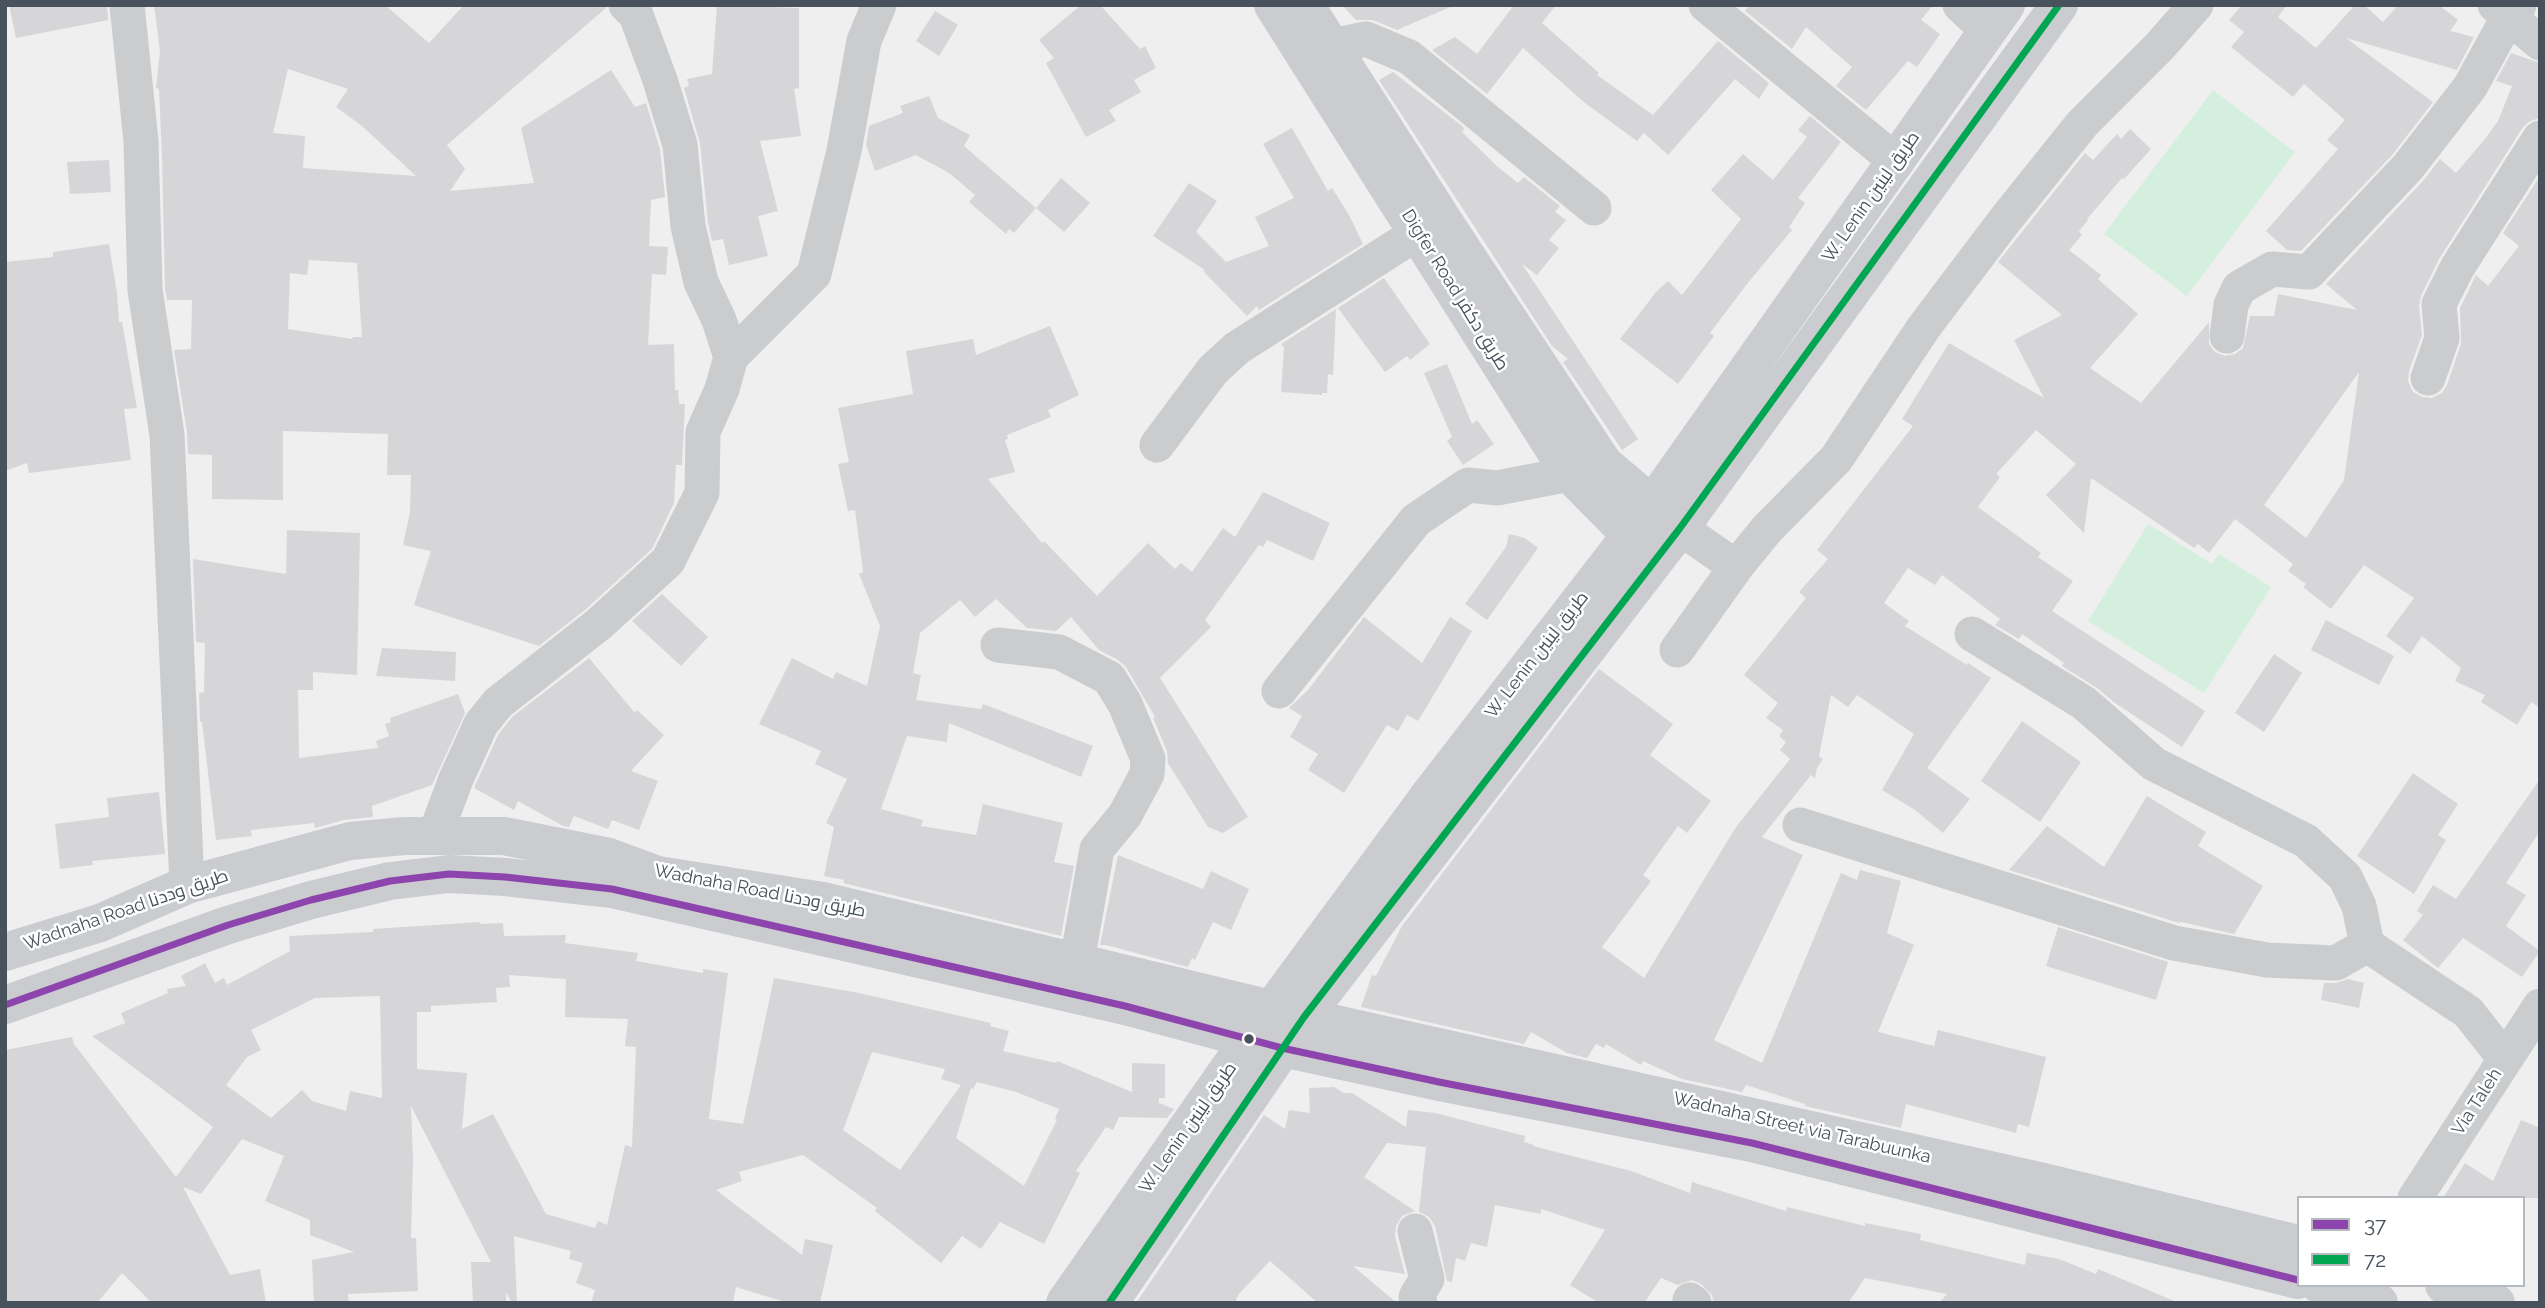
<!DOCTYPE html>
<html>
<head>
<meta charset="utf-8">
<style>
  body { margin:0 }
  #map { position:relative; width:2545px; height:1308px; overflow:hidden; background:#f0efef; font-family:Raleway,sans-serif }
  canvas { display:block }
  .frame { position:absolute; inset:0; border:7px solid #47525c; pointer-events:none }
  .legend { position:absolute; left:2297px; top:1196px; width:228px; height:91px; box-sizing:border-box; background:#fff; border:2px solid #b5babe; margin:0; padding:9px 12px; list-style:none; font-size:21px; color:#47525c }
  .legend li { display:flex; align-items:center; gap:14px; height:35px }
  .legend b { width:35px; border:2px solid #b5babe }
</style>
</head>
<body>
<div id="map">
<canvas width="2545" height="1308"></canvas>
<div class="frame"></div>
<ul class="legend">
<li><b style="height:9px;background:#8e44ad"></b>37</li>
<li><b style="height:9px;background:#00a651"></b>72</li>
</ul>
</div>
<script>
const c = document.querySelector('canvas').getContext('2d');
c.lineJoin = 'round';
function fillPath(path, color) { c.fillStyle = color; c.fill(path, 'evenodd'); }
const toPath = rows => new Path2D(rows.map(r => 'M' + r).join(''));
function strokePath(path, color, width, dash) { c.strokeStyle = color; c.lineWidth = width; c.lineCap = dash ? 'butt' : 'round'; c.setLineDash(dash || []); c.stroke(path); }
function drawText(font, color, halo, rows, align = 'center') {
  c.font = font + ' Raleway,Cairo,sans-serif'; c.lineWidth = 5; c.setLineDash([]); c.textBaseline = 'middle'; c.strokeStyle = halo; c.fillStyle = color; for (const [text, x, y, turn = 0] of rows) {
    c.save(); c.translate(x, y); c.rotate((+turn || 0) * Math.PI / 180); c.textAlign = isNaN(turn) ? turn : align; if (halo) c.strokeText(text, 0, 0); c.fillText(text, 0, 0); c.restore();
  }
}
const green = toPath([
  [2213,90,2295,152,2187,296,2104,234],
  [2148,524,2212,564,2219,554,2271,587,2204,693,2088,621]
]);
const building = toPath([
  [9,5,107,5,108,20,16,38],
  [154,5,385,5,429,43,464,5,606,5,606,8,447,145,465,169,450,191,534,183,521,128,611,70,635,107,646,103,660,149,665,197,651,200,649,246,668,247,666,275,652,274,648,345,674,344,675,390,678,390,679,404,685,404,682,465,676,465,674,503,652,549,586,609,539,646,414,605,431,551,403,545,410,512,411,475,387,475,388,434,283,431,283,500,212,499,212,455,188,454,187,432,174,350,191,349,192,300,167,300,165,288,162,157,159,89,156,88,160,51],
  [288,69,348,89,336,107,362,126,416,176,303,168,305,136,273,133],
  [309,260,357,263,362,337,353,337,352,339,288,329,290,273,307,275],
  [717,5,799,8,799,88,794,89,801,136,760,141,778,211,758,216,768,256,729,265,723,239,712,241,708,223,700,143,684,88,689,86,687,79,712,74],
  [1081,5,1100,5,1140,49,1145,46,1156,68,1134,80,1141,92,1109,110,1116,121,1086,137,1046,63,1054,58,1039,40],
  [1342,5,1455,5,1397,30,1373,20,1356,20],
  [1514,5,1556,5,1542,23,1599,73,1597,75,1653,115,1718,41,1769,83,1759,99,1735,79,1668,155,1644,133,1637,141,1585,103,1523,48,1487,94,1432,50,1455,37,1477,54],
  [1750,5,1933,5,1921,20,1940,34,1917,67,1908,61,1866,110,1836,86,1852,67,1806,27,1792,49,1745,11],
  [2242,5,2287,5,2278,17,2316,48,2355,5,2364,5,2383,22,2398,5,2439,5,2458,20,2450,31,2474,37,2457,70,2346,38,2433,102,2393,154,2301,251,2287,250,2266,231,2338,149,2327,140,2345,120,2304,84,2293,97,2231,47,2244,32,2229,20],
  [935,11,958,25,939,56,916,41],
  [2511,53,2540,63,2540,118,2530,121,2523,127,2439,259,2421,296,2419,306,2422,335,2409,371,2408,381,2413,392,2422,397,2432,398,2442,393,2447,385,2461,344,2460,308,2476,275,2488,286,2519,246,2503,233,2540,176,2540,708,2531,702,2517,725,2481,702,2485,695,2455,681,2461,668,2422,636,2410,654,2386,636,2414,598,2364,565,2331,609,2303,587,2306,584,2288,571,2293,564,2235,519,2209,553,2198,544,2194,548,2091,478,2084,533,2046,495,2076,464,2036,430,1996,474,2000,477,1978,507,2041,553,2038,557,2073,581,2052,611,2205,711,2182,747,2115,703,2097,688,2062,666,2064,663,2022,634,2019,639,1995,625,2000,619,1942,575,1935,585,1908,568,1884,603,1909,621,1905,626,1967,665,1968,663,1991,678,1927,768,1970,799,1943,833,1915,810,1882,790,1914,734,1857,695,1848,707,1831,695,1819,756,1823,759,1817,768,1815,778,1811,775,1762,837,1803,855,1714,1040,1762,1063,1841,873,1857,880,1860,870,1901,881,1887,933,1914,945,1878,1032,1934,1046,1938,1030,2046,1057,2029,1127,2018,1124,2016,1133,1906,1104,1901,1128,1805,1106,1805,1104,1746,1085,1742,1092,1682,1079,1643,1061,1641,1065,1606,1044,1604,1048,1596,1044,1587,1058,1567,1053,1531,1032,1524,1044,1361,1007,1372,975,1376,976,1402,926,1599,669,1673,724,1650,755,1711,801,1687,833,1678,826,1643,875,1651,881,1602,947,1644,978,1736,827,1790,759,1780,750,1786,742,1779,736,1783,730,1766,718,1778,703,1744,675,1806,598,1799,592,1828,559,1817,550,1913,426,1902,419,1949,343,2044,398,2014,340,2062,315,1998,262,2085,153,2093,160,2117,134,2121,139,2130,129,2151,149,2124,179,2122,178,2087,219,2088,220,2079,231,2082,235,2069,250,2101,275,2098,279,2138,314,2090,368,2141,403,2209,322,2209,344,2215,352,2225,356,2235,354,2243,348,2250,316,2274,316,2278,294,2357,310,2326,284,2423,181,2440,159,2456,173,2485,139,2498,121,2512,86,2496,81],
  [2359,372,2344,480,2306,538,2264,505],
  [1393,72,1462,126,1464,129,1462,132,1498,167,1518,183,1524,177,1560,206,1555,212,1566,220,1549,240,1559,248,1537,275,1522,264,1638,439,1622,450,1563,362,1568,359,1552,346,1379,80],
  [929,96,938,118,970,135,964,146,1036,208,1014,233,1009,229,1006,234,969,202,975,195,949,173,916,155,875,171,866,145,869,126,903,113,900,106],
  [1810,116,1841,142,1798,198,1805,203,1789,227,1792,230,1747,284,1710,333,1714,336,1678,384,1620,339,1656,292,1668,281,1682,295,1741,219,1711,190,1743,154,1773,180,1807,137,1798,130],
  [1292,128,1328,191,1332,188,1349,215,1363,244,1259,310,1257,306,1247,316,1203,271,1205,270,1153,236,1189,183,1217,201,1196,232,1226,262,1269,246,1255,217,1294,198,1263,144],
  [109,160,111,192,70,194,67,162],
  [1061,178,1090,203,1064,232,1036,208],
  [109,244,117,293,119,322,122,322,137,408,124,409,131,460,29,473,27,463,5,471,5,262,53,257,53,252],
  [1384,278,1430,344,1410,360,1407,356,1385,372,1338,308],
  [1336,309,1333,375,1328,374,1327,393,1322,393,1322,395,1281,392,1284,348,1281,344],
  [1050,326,1079,395,1048,410,1051,417,1007,435,1008,439,1005,440,1015,472,988,479,1042,543,1044,541,1097,596,1148,543,1175,569,1181,563,1192,572,1223,528,1235,537,1263,492,1330,523,1313,561,1267,540,1263,547,1259,545,1205,620,1211,627,1160,678,1248,817,1223,833,1208,827,1168,763,1167,751,1153,718,1155,717,1126,667,1118,660,1099,650,1071,617,1056,631,1027,628,996,599,975,617,960,600,920,633,913,673,921,675,916,700,981,709,983,704,1093,746,1081,777,949,723,947,742,907,736,881,809,923,820,921,826,976,835,983,804,1063,823,1054,862,1074,866,1061,936,843,883,844,880,824,876,834,827,826,823,847,779,815,764,821,751,759,724,792,658,833,679,836,672,867,686,880,626,859,574,863,572,855,510,848,511,838,464,849,462,838,408,913,394,906,351,973,339,976,355],
  [1447,364,1472,424,1477,420,1494,444,1463,465,1447,441,1452,437,1424,373],
  [287,530,360,533,357,675,313,672,313,690,298,690,299,758,378,748,376,741,389,736,385,724,391,722,390,718,458,694,465,713,432,785,372,806,373,817,344,820,315,828,314,823,251,830,252,836,216,840,202,722,200,722,199,693,204,692,205,643,196,642,193,559,286,574],
  [1509,534,1525,538,1538,548,1487,620,1465,604,1506,547],
  [662,594,708,637,681,666,632,621],
  [1364,617,1422,663,1450,617,1472,631,1418,721,1407,715,1398,731,1387,725,1344,793,1308,770,1318,754,1290,737,1302,716,1289,708,1308,690],
  [2326,620,2394,656,2379,685,2311,650],
  [382,648,456,652,455,681,376,676],
  [2274,654,2302,673,2264,732,2235,713],
  [589,658,635,713,637,710,664,735,631,771,658,781,639,830,612,820,608,829,574,816,569,827,563,826,518,801,514,810,474,788,498,735,512,717],
  [2022,721,2081,762,2040,822,1981,781],
  [2413,773,2458,804,2438,835,2446,840,2414,894,2357,856],
  [2540,779,2540,831,2506,883,2526,895,2506,926,2540,951,2522,977,2463,938,2438,968,2403,940,2423,915,2417,911,2433,885,2456,899],
  [159,792,165,854,92,861,93,865,60,869,55,824,109,817,107,798],
  [2147,796,2206,832,2198,846,2263,886,2234,934,2181,922,2179,923,2009,870,2047,826,2104,867],
  [1118,855,1203,889,1211,871,1249,889,1231,930,1213,922,1195,960,1192,958,1188,967,1106,945,1100,945],
  [480,922,480,924,503,923,504,936,566,935,565,943,638,953,636,961,703,973,703,969,728,973,709,1119,743,1124,774,978,859,993,991,1023,990,1026,1009,1031,1003,1051,1056,1063,1057,1061,1132,1092,1132,1063,1165,1064,1165,1098,1159,1098,1159,1103,1174,1109,1167,1118,1119,1117,1113,1130,1106,1127,1076,1171,1080,1173,1044,1244,1000,1222,981,1249,962,1236,941,1263,875,1211,877,1208,803,1155,739,1172,742,1181,716,1190,802,1255,805,1239,833,1245,820,1303,788,1303,736,1287,733,1303,591,1303,595,1290,576,1283,583,1263,569,1259,571,1251,514,1236,517,1303,512,1303,506,1292,506,1303,473,1303,471,1262,491,1262,411,1106,413,1160,411,1238,416,1238,418,1291,348,1294,349,1303,314,1303,312,1260,354,1252,310,1235,310,1220,265,1201,284,1156,242,1139,201,1194,183,1187,230,1275,260,1269,266,1303,152,1303,122,1273,97,1303,5,1303,5,1050,72,1037,74,1044,176,1177,213,1127,92,1036,125,1023,121,1013,168,993,167,989,186,986,181,976,205,963,215,983,224,978,227,985,290,951,289,936,373,932,373,929],
  [509,975,566,979,565,1017,628,1019,625,1046,636,1047,632,1147,625,1145,607,1225,598,1221,595,1228,546,1214,493,1114,462,1129,467,1073,417,1069,417,1012,431,1012,431,1006,497,1002,496,988,510,987],
  [380,996,382,1098,350,1091,346,1111,312,1101,302,1090,271,1118,226,1085,247,1057,261,1050,251,1030,315,998],
  [872,1052,945,1069,941,1079,961,1085,900,1170,843,1130],
  [977,1082,1016,1092,1059,1109,1055,1119,1057,1120,1024,1186,956,1138,971,1088,973,1089],
  [2058,927,2168,962,2156,1000,2046,966],
  [2348,979,2364,983,2359,1008,2321,1000,2324,983,2336,983],
  [1334,1087,1344,1093,1352,1093,1406,1127,1408,1110,1435,1113,1525,1136,1524,1142,1534,1145,1533,1146,1631,1171,1690,1193,1692,1182,1786,1211,1787,1207,1865,1226,1865,1223,1921,1234,1920,1240,2025,1265,2027,1253,2059,1259,2096,1274,2098,1269,2179,1303,1939,1303,1947,1294,1865,1278,1848,1303,1720,1303,1713,1300,1712,1295,1701,1284,1692,1280,1678,1285,1661,1278,1644,1303,1599,1303,1570,1285,1605,1230,1541,1209,1541,1214,1495,1205,1487,1247,1471,1243,1465,1261,1456,1258,1452,1282,1447,1281,1435,1226,1429,1217,1419,1212,1426,1147,1387,1143,1364,1177,1415,1211,1402,1216,1396,1226,1395,1236,1405,1274,1353,1266,1397,1303,1318,1303,1270,1261,1238,1295,1235,1303,1136,1303,1264,1115,1285,1129,1289,1110,1310,1113,1309,1088],
  [2521,1120,2540,1128,2540,1198,2443,1198,2465,1163,2493,1181]
]);
const street = toPath([
  [127,5,141,141,145,290,167,435,187,885],
  [1706,5,1897,162],
  [1960,5,1988,31],
  [2495,5,2540,43],
  [1332,46,1366,39,1409,57,1594,208],
  [2227,336,2231,305,2239,288,2272,269,2309,272,2408,167,2470,87,2509,16,2519,5],
  [731,357,814,274,844,151,864,41,879,5],
  [2428,378,2442,338,2439,304,2457,268,2540,138],
  [1157,445,1213,370,1237,348,1419,232],
  [1680,528,1736,567,1767,529,1836,459,1924,327,2005,220,2082,124,2159,47,2196,5],
  [1972,634,2084,703,2154,764,2306,841,2345,877,2359,906,2367,945,2468,1012,2505,1059],
  [998,645,1059,652,1109,678,1125,704,1148,759,1147,774,1125,815,1097,849,1077,961],
  [1677,650,1736,567],
  [1279,691,1416,520,1468,485,1497,488,1570,474],
  [1800,825,2174,943,2267,960,2336,963,2367,945],
  [435,835,456,779,481,724,498,703,599,624,668,561,702,493,703,432,722,389,731,357,719,320,701,282,688,226,680,145,660,80,636,15,626,5],
  [2415,1198,2540,1006],
  [1415,1231,1427,1279,1416,1297,1420,1303],
  [1690,1300,1694,1303]
]);
const secondary = toPath([
  [1273,5,1570,474,1648,553],
  [1305,5,1450,231,1604,464,1670,520],
  [5,952,100,923,187,885,350,841,404,836,504,836,609,857,658,875,823,901,1304,1017,2044,1182,2298,1244],
  [5,1005,228,925,311,900,390,881,449,874,505,877,612,889,1125,1006,1282,1048,1439,1082,1752,1143,2298,1280],
  [2320,1285,2379,1303],
  [2444,1285,2496,1303],
  [1065,1303,1249,1040,1428,797,1630,536,2006,5],
  [1109,1303,1304,1017,1680,528,2059,5]
]);
const bus1 = toPath([
  [5,1005,228,925,311,900,390,881,449,874,505,877,612,889,1125,1006,1282,1048,1439,1082,1752,1143,2298,1280]
]);
const bus2 = toPath([
  [1109,1303,1304,1017,1680,528,2059,5]
]);
const markers = [
  [1249,1039,6,"#47525c"]
];
const streetNames = [
  ["W. Lenin طريق لينين",1871,197,-55],
  ["Digfer Road طريق دكفر",1455,290,58],
  ["W. Lenin طريق لينين",1537,655,-52],
  ["Wadnaha Road طريق وددنا",760,891,11],
  ["Wadnaha Road طريق وددنا",126,910,-19],
  ["Via Taleh",2477,1102,-57],
  ["W. Lenin طريق لينين",1188,1128,-55],
  ["Wadnaha Street via Tarabuunka",1802,1128,13]
];
fillPath(green, '#d4efdd');
fillPath(building, '#d6d6d8');
strokePath(street, '#caccce', 35);
strokePath(secondary, '#caccd0', 38);
strokePath(bus1, '#8e44ad', 7);
strokePath(bus2, '#00a651', 7);
for (const [x, y, r, color] of markers) { const dot = new Path2D(); dot.arc(x, y, r, 0, 2 * Math.PI); c.fillStyle = color; c.fill(dot); strokePath(dot, '#fff', 2.5); }
drawText('18px', '#47525c', '#fff', streetNames);
</script>
</body>
</html>
